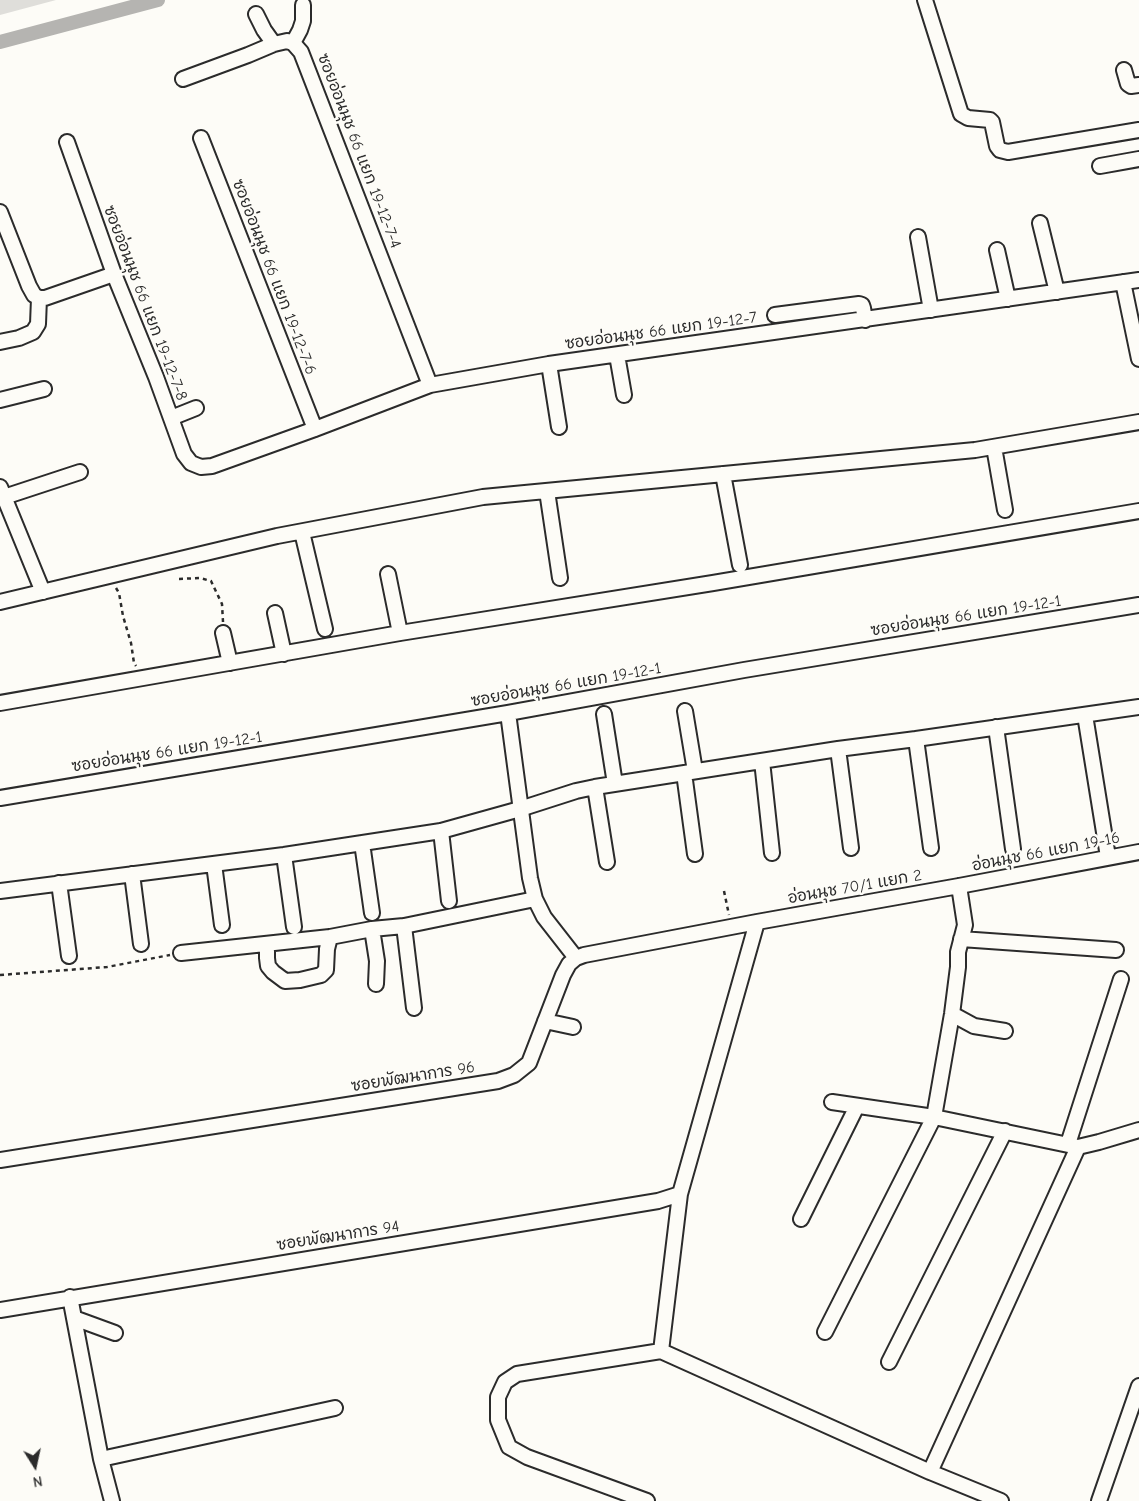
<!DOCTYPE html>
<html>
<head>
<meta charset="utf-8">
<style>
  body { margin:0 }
  #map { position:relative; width:1139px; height:1501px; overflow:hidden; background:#fdfcf7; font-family:"Comic Neue",sans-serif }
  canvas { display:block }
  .north { position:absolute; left:10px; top:1441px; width:50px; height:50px; -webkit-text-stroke:4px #fdfcf7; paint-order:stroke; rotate:170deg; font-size:14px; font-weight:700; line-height:20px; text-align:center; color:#2b2b2b }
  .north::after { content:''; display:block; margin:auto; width:18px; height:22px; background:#2b2b2b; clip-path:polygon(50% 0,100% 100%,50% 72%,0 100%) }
</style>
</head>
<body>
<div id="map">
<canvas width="1139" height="1501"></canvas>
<div class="north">N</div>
</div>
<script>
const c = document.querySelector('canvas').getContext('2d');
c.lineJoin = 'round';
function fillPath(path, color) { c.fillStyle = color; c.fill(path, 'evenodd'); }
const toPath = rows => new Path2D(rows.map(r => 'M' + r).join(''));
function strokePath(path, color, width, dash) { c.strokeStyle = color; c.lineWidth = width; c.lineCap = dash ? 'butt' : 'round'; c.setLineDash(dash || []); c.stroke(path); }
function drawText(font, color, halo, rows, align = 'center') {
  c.font = font + ' "Comic Neue","Playpen Sans Thai",sans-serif'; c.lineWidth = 5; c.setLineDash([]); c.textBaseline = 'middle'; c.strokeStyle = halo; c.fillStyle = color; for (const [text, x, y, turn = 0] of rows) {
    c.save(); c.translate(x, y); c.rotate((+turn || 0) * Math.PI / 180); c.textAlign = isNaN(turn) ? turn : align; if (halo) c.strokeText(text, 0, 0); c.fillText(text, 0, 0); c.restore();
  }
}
const green = toPath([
  [0,0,56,0,0,15]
]);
const canal = toPath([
  [0,42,158,0]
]);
const path = toPath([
  [179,579,200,578,211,581,222,604,223,622],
  [116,588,119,593,123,616,131,643,134,663,136,666],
  [724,891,729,915],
  [0,975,107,967,170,955]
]);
const minor = toPath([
  [925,0,961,114,968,118,990,120,992,122,997,146,1000,150,1008,152,1139,130],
  [256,14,264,30,274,44],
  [293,43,300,30,303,21,303,5],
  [1124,70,1128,84,1131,86,1139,85],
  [183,79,248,55,274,44,287,41,293,43,301,52,430,385],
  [201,138,315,429],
  [67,142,114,274,156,377,184,454,191,463,201,467,212,466,315,429,430,385,549,364,1139,280],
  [1100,166,1139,159],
  [0,212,29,286,34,295,39,298,45,298,114,274],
  [1040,223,1057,292],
  [918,237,931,310],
  [997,250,1008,299],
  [1123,282,1139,359],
  [775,315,859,304,862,305,863,308,865,320],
  [0,342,19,338,33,332,38,324,39,298],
  [617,355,624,395],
  [549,364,559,427],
  [0,400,44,389],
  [171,418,196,408],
  [994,447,1005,510],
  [723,474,740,565],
  [0,487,43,592],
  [547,491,560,578],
  [4,497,80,472],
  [302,532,325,629],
  [388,574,400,633],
  [0,602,277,536,483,497,975,450,1139,422],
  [275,613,284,654],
  [223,633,230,663],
  [0,703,400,633,713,583,1139,511],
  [685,711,695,771],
  [508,713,530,878,535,899,544,917,576,958],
  [604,714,615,784],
  [1085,715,1108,857],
  [996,727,1013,849],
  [916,739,931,848],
  [838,749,851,848],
  [762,761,772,853],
  [684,773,695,854],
  [595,787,607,862],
  [0,798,508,713,744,670,1139,605],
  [441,831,449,901],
  [362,843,372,913],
  [284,855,294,927],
  [214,864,222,925],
  [132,874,141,944],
  [59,883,69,956],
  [959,886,965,925,958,952,958,967,952,1014,934,1117,1078,1147,1099,1142,1139,1130],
  [0,891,284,855,441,831,520,809,576,791,595,787,838,749,916,739,1139,707],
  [404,926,414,1008],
  [372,929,377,961,376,984],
  [961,939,1116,950],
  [267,944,267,958,268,966,273,972,285,981,300,980,321,975,326,970,327,949,330,937],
  [181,953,330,937,372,929,404,926,535,899],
  [952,1014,974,1026,1005,1031],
  [545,1021,573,1027],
  [1068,1144,1121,979],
  [0,1160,498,1081,514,1075,529,1063,563,975,569,964,576,958,584,955,757,922,959,886,1139,852],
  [801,1219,857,1106],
  [70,1297,101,1459,112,1501],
  [0,1310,658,1201,680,1194],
  [74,1318,115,1333],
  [825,1332,934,1117,832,1102],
  [661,1351,930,1472,1001,1501],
  [889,1362,1005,1131],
  [101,1459,335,1408],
  [930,1472,1078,1147],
  [647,1501,527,1457,509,1447,498,1420,498,1397,505,1382,517,1374,661,1351,680,1194,757,922],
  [1099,1501,1139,1386]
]);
const streetNames = [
  ["ซอยอ่อนนุช 66 แยก 19-12-7-4",359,151,69],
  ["ซอยอ่อนนุช 66 แยก 19-12-7-6",274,277,69],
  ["ซอยอ่อนนุช 66 แยก 19-12-7-8",145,303,69],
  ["ซอยอ่อนนุช 66 แยก 19-12-7",661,331,-8],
  ["ซอยอ่อนนุช 66 แยก 19-12-1",966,616,-9],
  ["ซอยอ่อนนุช 66 แยก 19-12-1",566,685,-10],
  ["ซอยอ่อนนุช 66 แยก 19-12-1",167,752,-9],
  ["อ่อนนุช 66 แยก 19-16",1046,852,-11],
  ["อ่อนนุช 70/1 แยก 2",855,887,-10],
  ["ซอยพัฒนาการ 96",413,1077,-9],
  ["ซอยพัฒนาการ 94",338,1236,-9]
];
fillPath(green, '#dfdeda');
strokePath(canal, '#b5b4b1', 14);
strokePath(minor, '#2b2b2b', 18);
strokePath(path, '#2b2b2b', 2.5, [4, 4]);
strokePath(minor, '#fdfcf7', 14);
drawText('16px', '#2b2b2b', '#fdfcf7', streetNames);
</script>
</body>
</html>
